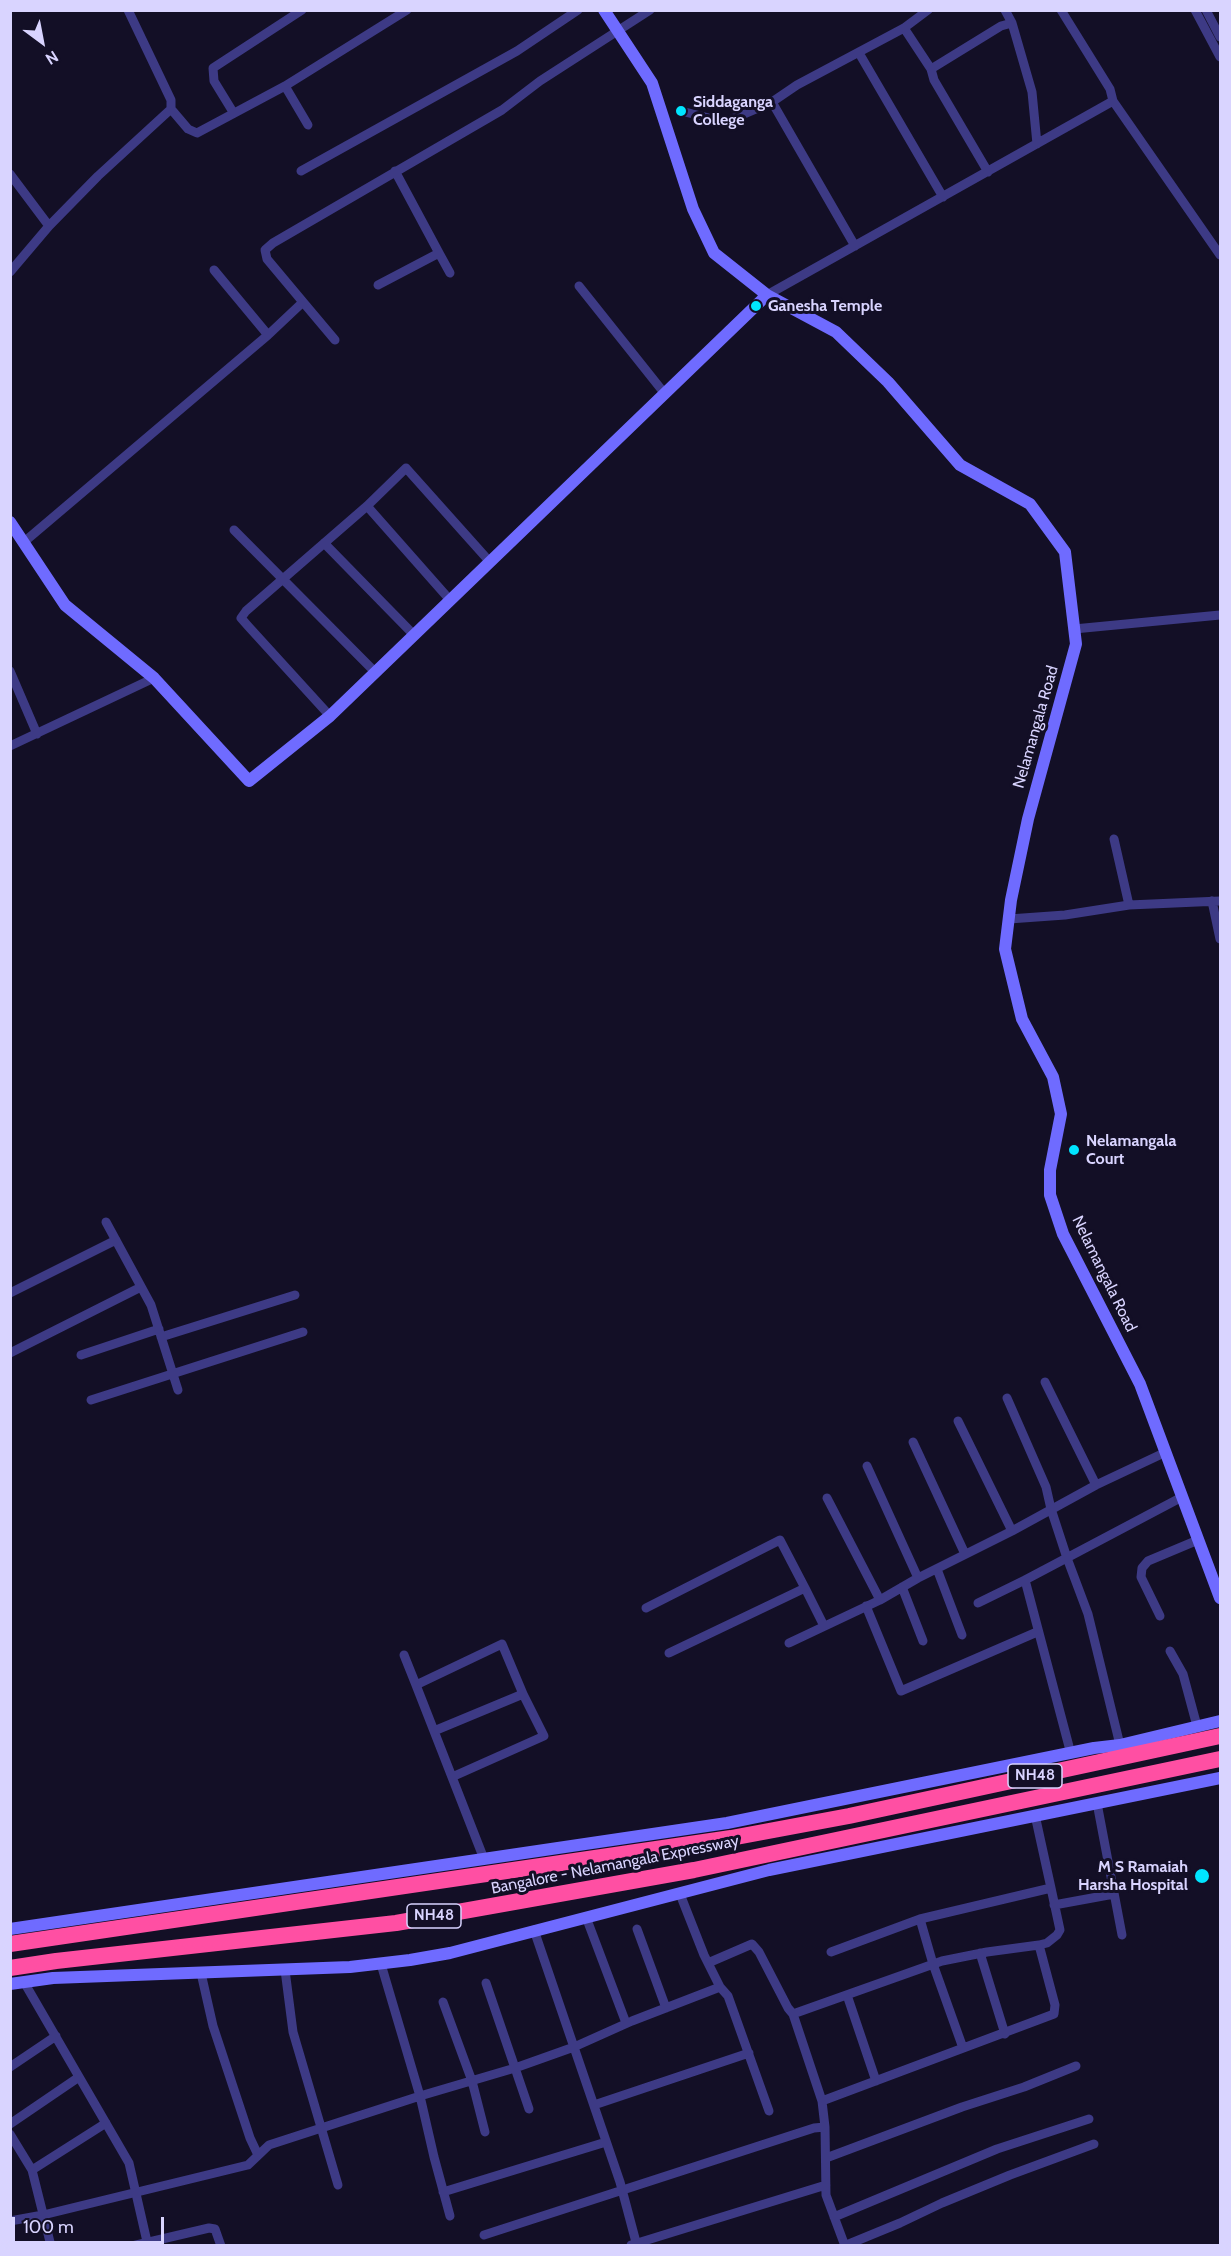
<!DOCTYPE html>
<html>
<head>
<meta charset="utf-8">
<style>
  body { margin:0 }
  #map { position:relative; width:1231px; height:2256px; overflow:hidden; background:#130f26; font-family:Cabin,sans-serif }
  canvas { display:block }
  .frame { position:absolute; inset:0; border:12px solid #d9d4ff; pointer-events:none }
  .north { position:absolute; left:12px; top:12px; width:60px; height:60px; -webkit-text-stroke:4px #130f26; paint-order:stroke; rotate:148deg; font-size:16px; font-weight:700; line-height:24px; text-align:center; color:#d9d4ff }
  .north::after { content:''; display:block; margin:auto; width:21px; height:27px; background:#d9d4ff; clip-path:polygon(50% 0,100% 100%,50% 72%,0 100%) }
  .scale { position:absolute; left:12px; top:2217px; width:152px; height:27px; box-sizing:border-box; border:3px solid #d9d4ff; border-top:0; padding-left:8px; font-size:18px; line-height:21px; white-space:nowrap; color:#d9d4ff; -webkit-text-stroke:4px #130f26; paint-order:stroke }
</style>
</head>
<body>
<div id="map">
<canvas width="1231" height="2256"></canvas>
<div class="frame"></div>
<div class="north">N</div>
<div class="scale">100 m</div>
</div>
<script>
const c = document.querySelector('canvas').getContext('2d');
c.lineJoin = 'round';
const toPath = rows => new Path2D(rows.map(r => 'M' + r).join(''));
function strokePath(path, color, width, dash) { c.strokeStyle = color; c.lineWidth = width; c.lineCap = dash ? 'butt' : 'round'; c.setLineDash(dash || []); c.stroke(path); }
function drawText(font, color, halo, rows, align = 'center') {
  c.font = font + ' Cabin,sans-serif'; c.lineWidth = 6; c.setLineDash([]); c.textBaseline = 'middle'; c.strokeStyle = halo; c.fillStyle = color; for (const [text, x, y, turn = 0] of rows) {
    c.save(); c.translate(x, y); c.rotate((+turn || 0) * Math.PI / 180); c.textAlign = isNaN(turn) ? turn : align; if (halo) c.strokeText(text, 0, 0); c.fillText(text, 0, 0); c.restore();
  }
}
const street = toPath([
  [128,10,171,100,171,109,188,129,197,133,285,86,407,10],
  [1005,10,1012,23,1032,92,1037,144],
  [1061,10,1110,89,1113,101,1220,255],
  [1195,10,1220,57],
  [1206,10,1220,37],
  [904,28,931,69,934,80,988,172],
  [859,53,943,197],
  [931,69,1001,26,1012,23],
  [285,86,308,125],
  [772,102,855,246],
  [681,111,725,122,772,102,797,85,904,28,928,10],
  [233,112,214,81,213,68,302,10],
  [301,171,517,51,578,10],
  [10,174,49,226],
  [439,253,450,273],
  [214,270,268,335],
  [10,272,49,226,98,176,171,109],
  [378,285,439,253,395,171],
  [579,286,665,394],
  [767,295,1113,101],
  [303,302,335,340],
  [367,506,450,600],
  [234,530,375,672],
  [24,542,268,335,303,302,267,259,265,250,273,243,502,110,540,81,650,10],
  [324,543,414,635],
  [1074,629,1220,615],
  [10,671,37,734],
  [330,716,248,626,241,618,246,611,367,506,406,468,490,562],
  [10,746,154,678],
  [1114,839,1129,905],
  [1212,901,1220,939],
  [1009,919,1065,915,1129,905,1220,901],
  [106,1222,151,1305,178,1390],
  [10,1293,116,1240],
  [161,1337,295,1295],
  [10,1353,141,1287],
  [81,1355,159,1329],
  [1045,1382,1096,1485],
  [1007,1398,1046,1487,1051,1509,1067,1558,1088,1614,1120,1745],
  [91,1400,303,1332],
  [958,1421,1012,1531],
  [913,1442,965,1554],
  [867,1466,918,1578],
  [827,1498,880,1600],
  [937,1569,962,1635],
  [1025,1580,1182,1497],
  [902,1587,923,1641],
  [978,1603,1025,1580,1071,1754],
  [866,1606,901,1691,1037,1632],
  [646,1608,780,1540,805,1588],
  [1160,1616,1141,1577,1142,1568,1148,1561,1198,1540],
  [789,1643,880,1600,918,1578,1012,1531,1096,1485,1166,1452],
  [1170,1651,1183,1674,1197,1726],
  [669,1653,805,1588,824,1626],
  [404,1655,416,1685],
  [434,1731,523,1694,502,1644,416,1685,434,1731,484,1859],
  [452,1777,544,1736,523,1694],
  [1097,1803,1122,1935],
  [680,1894,704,1955,720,1987,728,1996,769,2111],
  [1054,1905,1114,1894],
  [586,1917,626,2023],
  [920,1919,933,1964,963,2048],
  [637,1929,666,2008],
  [534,1930,620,2182,637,2246],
  [1039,1945,1047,1943,1057,1935,1060,1930,1051,1888],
  [831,1952,920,1919,1051,1888,1035,1815],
  [980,1953,1005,2034],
  [708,1963,752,1944,759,1952,788,2008,793,2014,822,2101,825,2127,826,2195,845,2246],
  [381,1964,420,2096,434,2157,450,2216],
  [285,1970,293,2032,338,2185],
  [201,1973,213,2026,250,2138,258,2155],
  [24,1982,129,2163,148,2246],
  [486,1983,529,2109],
  [847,1995,876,2081],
  [443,2002,472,2081,485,2132],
  [793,2014,942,1961,987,1952,1039,1945,1055,2005,1054,2014,822,2101],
  [10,2067,56,2036],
  [594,2105,749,2053],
  [10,2124,79,2077],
  [10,2134,32,2170,51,2246],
  [826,2158,962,2107,1024,2087,1076,2066],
  [32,2170,106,2123],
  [443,2192,606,2142],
  [834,2217,997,2149,1089,2119],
  [10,2221,43,2215,248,2165,269,2145,420,2096,515,2068,574,2047,632,2021,720,1987],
  [484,2235,814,2128,825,2127],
  [631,2245,826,2185],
  [132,2246,209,2228,215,2229,221,2246],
  [844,2246,900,2223,942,2203,1010,2175,1094,2144]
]);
const secondary = toPath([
  [604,10,652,83,693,209,714,253,767,295,836,332,888,382,960,465,1030,504,1065,552,1076,644,1028,819,1011,900,1005,949,1022,1019,1053,1077,1061,1114,1050,1170,1050,1195,1063,1234,1140,1384,1220,1598],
  [10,522,65,605,154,678,249,781,330,716,767,295],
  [10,1929,727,1823,1094,1748,1120,1745,1220,1721],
  [10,1984,53,1978,350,1967,410,1960,450,1953,769,1870,1220,1778]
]);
const highway = toPath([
  [10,1944,731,1838,849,1816,1220,1736],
  [10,1968,56,1961,396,1923,694,1870,1220,1759]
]);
const markers = [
  [681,111,6,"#00e5ff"],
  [756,306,6,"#00e5ff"],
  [1074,1150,6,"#00e5ff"],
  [1202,1876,8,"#00e5ff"]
];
const shields = [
  [1035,1776,54],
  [434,1916,54]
];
const shieldNames = [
  ["NH48",1035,1776],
  ["NH48",434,1916]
];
const poiNames = [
  ["Siddaganga",693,102],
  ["College",693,120],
  ["Ganesha Temple",768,306],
  ["Nelamangala",1086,1141],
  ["Court",1086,1159],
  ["M S Ramaiah",1188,1867,"right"],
  ["Harsha Hospital",1188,1885,"right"]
];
const streetNames = [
  ["Nelamangala Road",1036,727,-74],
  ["Nelamangala Road",1104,1274,64],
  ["Bangalore - Nelamangala Expressway",615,1865,-11]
];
strokePath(street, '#3d3a85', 9);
strokePath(secondary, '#6f6bff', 12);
strokePath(highway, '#ff4fa3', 16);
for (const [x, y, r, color] of markers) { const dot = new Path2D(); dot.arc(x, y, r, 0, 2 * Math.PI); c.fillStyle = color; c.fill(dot); strokePath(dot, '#130f26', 2); }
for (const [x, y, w] of shields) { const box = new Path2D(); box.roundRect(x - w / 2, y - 12, w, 24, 4.5); c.fillStyle = '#130f26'; c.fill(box); strokePath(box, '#d9d4ff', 1.5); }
drawText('bold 15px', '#d9d4ff', null, shieldNames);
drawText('bold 16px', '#d9d4ff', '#130f26', poiNames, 'left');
drawText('16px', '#d9d4ff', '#130f26', streetNames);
</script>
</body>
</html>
